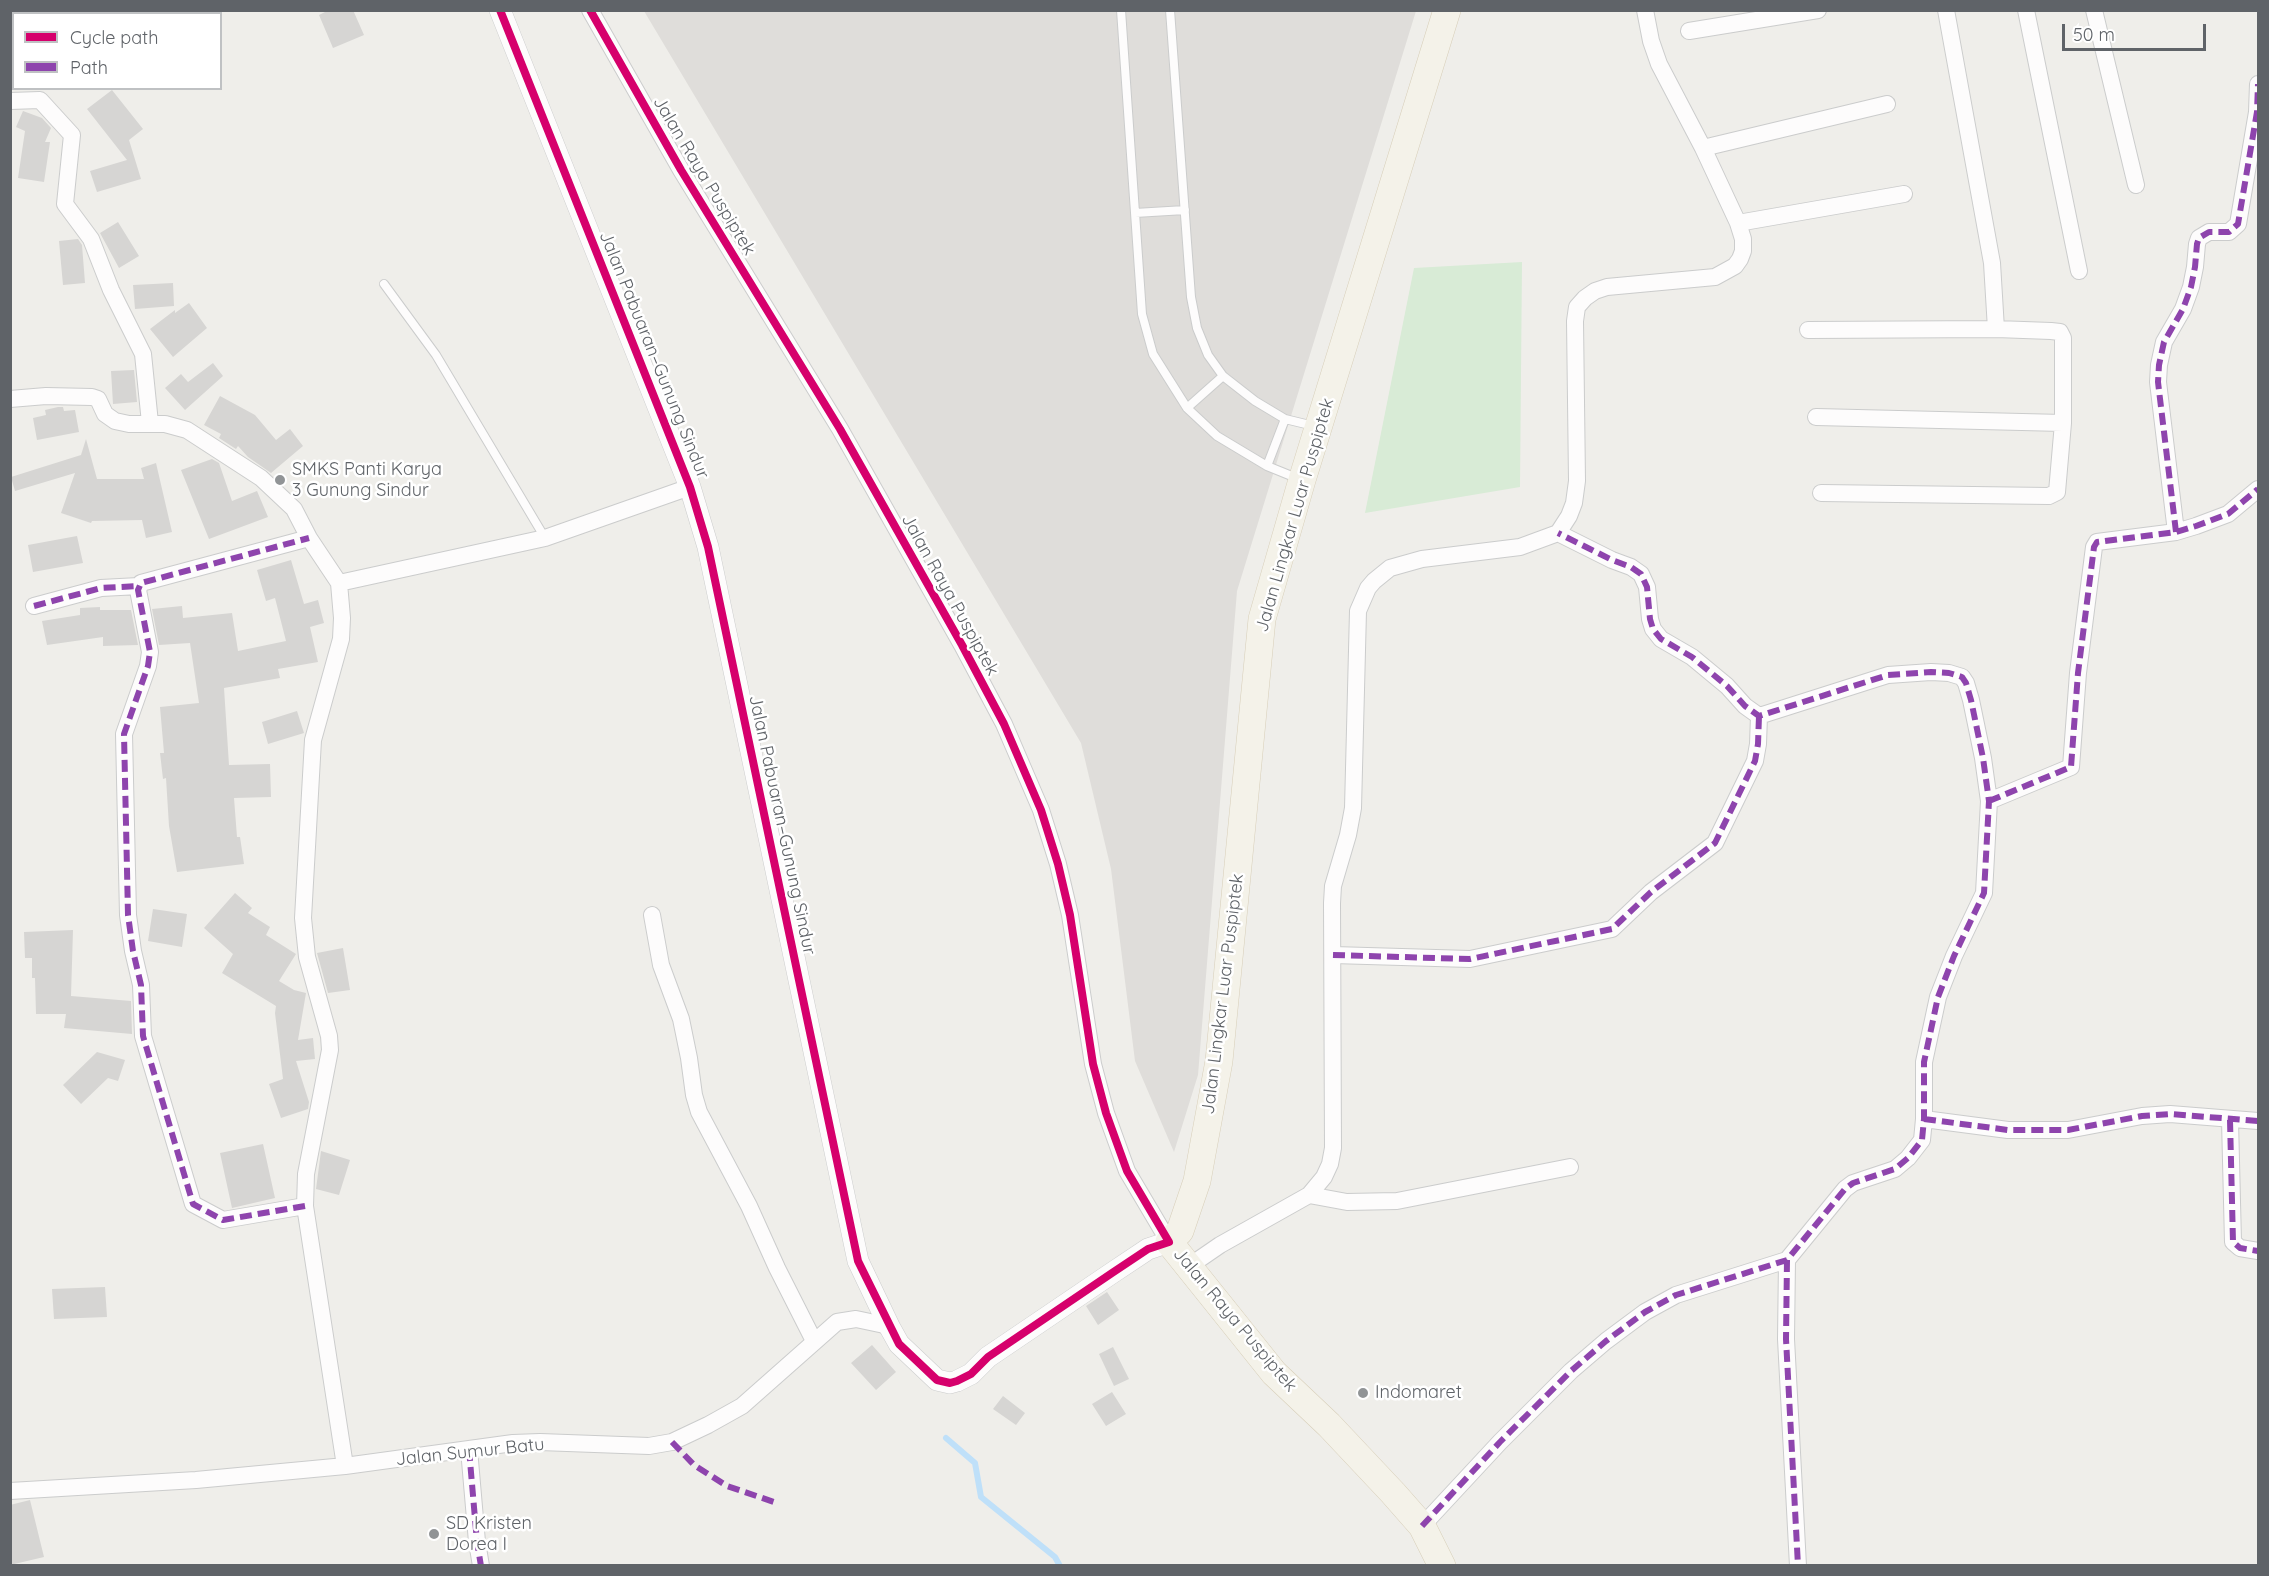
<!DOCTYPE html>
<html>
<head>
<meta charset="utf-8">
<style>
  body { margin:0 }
  #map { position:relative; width:2269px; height:1576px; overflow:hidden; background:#efeeea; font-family:Quicksand,sans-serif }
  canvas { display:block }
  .frame { position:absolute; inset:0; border:12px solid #5f6368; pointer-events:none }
  .legend { position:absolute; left:12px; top:12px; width:210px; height:78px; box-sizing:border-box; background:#fff; border:2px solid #bfc1c3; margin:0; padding:8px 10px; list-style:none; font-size:18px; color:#5f6368 }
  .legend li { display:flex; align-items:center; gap:12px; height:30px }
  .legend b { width:30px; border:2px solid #bfc1c3 }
  .scale { position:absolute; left:2062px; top:24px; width:144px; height:27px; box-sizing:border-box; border:3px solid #5f6368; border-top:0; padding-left:8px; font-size:18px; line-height:21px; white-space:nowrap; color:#5f6368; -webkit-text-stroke:4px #fff; paint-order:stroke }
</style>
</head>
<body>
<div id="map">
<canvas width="2269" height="1576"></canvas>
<div class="frame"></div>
<ul class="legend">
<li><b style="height:8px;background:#d6006c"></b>Cycle path</li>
<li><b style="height:8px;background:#8e44ad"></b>Path</li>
</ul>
<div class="scale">50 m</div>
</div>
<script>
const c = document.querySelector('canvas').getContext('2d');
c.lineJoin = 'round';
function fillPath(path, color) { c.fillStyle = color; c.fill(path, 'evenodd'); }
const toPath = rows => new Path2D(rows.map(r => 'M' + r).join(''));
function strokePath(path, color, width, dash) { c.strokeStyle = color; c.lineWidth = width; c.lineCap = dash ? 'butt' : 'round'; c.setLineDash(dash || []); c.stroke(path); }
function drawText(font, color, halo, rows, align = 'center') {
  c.font = font + ' Quicksand,sans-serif'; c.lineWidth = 5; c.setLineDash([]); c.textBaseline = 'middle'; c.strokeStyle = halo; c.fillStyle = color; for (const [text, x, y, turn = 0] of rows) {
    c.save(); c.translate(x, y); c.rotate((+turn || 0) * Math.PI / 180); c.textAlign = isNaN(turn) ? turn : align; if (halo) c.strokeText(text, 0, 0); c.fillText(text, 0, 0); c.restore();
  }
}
const industrial = toPath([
  [644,11,1416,11,1237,591,1198,1075,1174,1152,1135,1061,1111,869,1081,743]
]);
const green = toPath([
  [1522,262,1520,487,1365,513,1414,268]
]);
const stream = toPath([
  [946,1438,975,1463,981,1497,1055,1557,1060,1566]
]);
const building = toPath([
  [329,10,353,10,364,35,333,48,319,15],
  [112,90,143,129,129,140,141,179,97,192,90,171,127,160,87,109],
  [23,111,42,118,51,128,45,142,50,142,44,182,18,178,25,131,16,127],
  [118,222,139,256,119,268,100,233],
  [78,239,82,245,85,283,63,285,59,241],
  [173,283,174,306,135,309,133,285],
  [189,303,207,328,173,357,150,329,175,310,175,313],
  [213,363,223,376,185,410,165,388,181,374,188,382],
  [134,370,137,402,113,404,111,371],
  [220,396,255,415,276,440,290,429,303,446,271,473,248,457,238,446,236,449,219,438,221,434,204,425],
  [58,407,63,407,64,411,75,410,79,432,37,440,33,418,46,415,45,410],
  [86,439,97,479,144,479,141,468,156,463,172,532,146,538,142,520,92,521,91,523,61,513,75,473,15,491,11,477,81,455],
  [212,459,219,463,232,501,257,491,268,517,209,539,181,470],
  [77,536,83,563,33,572,28,545],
  [291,560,304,604,318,600,324,623,310,627,318,662,278,669,280,678,224,688,229,765,270,764,271,797,234,798,237,837,240,837,244,864,177,872,169,826,166,778,163,779,160,753,164,753,160,707,199,703,190,643,159,645,152,609,182,606,183,618,232,613,238,651,286,641,275,598,266,601,257,570],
  [100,607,100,610,131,610,138,645,103,646,103,637,47,645,42,621,80,615,80,608],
  [297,711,304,733,268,744,262,722],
  [235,893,252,908,248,913,270,927,266,935,296,954,279,981,294,990,306,993,298,1040,313,1038,315,1059,296,1061,309,1102,308,1109,281,1118,269,1084,283,1079,275,1013,276,1006,222,973,233,954,204,928],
  [153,909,187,914,182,947,148,941],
  [73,930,71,996,131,1001,132,1034,64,1028,66,1014,36,1014,35,978,32,978,32,958,25,958,24,932],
  [343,948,350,990,328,993,317,953],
  [97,1052,125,1060,118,1081,108,1078,81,1104,63,1085],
  [263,1144,275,1198,232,1208,220,1153],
  [321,1151,350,1160,339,1195,316,1189],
  [105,1287,107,1317,54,1319,52,1289],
  [1107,1292,1119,1310,1098,1325,1086,1306],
  [872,1345,896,1372,876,1390,851,1363],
  [1113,1347,1129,1379,1114,1386,1099,1354],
  [1112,1392,1126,1414,1106,1426,1092,1404],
  [1003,1396,1025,1413,1016,1425,993,1409],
  [30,1500,44,1557,10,1565,10,1505]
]);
const service = toPath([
  [1121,10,1142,314,1153,354,1187,408,1217,436,1267,466,1299,479],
  [1170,10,1191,297,1197,328,1208,355,1223,376,1255,401,1285,419,1314,426],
  [1135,213,1185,210],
  [384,284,436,355,545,538],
  [1187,408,1223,376],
  [1267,466,1285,419]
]);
const minor = toPath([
  [590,10,681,170,840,429,962,645,1004,724,1041,810,1058,864,1070,915,1093,1064,1106,1113,1127,1171,1169,1242],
  [2026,10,2079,271],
  [2094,10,2136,185],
  [1689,31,1818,10],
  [10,101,40,100,72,135,65,204,91,239,111,290,143,354,150,423],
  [1703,148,1887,104],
  [1738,223,1904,194],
  [1808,330,1996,329],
  [10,399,46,396,92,397,98,399,105,414,115,421,129,424,165,424,187,430,261,478,294,509,309,538,339,583,342,618,341,639,313,740,303,918,307,957,329,1036,330,1050,306,1174,305,1206,345,1466],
  [1816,417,2063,423],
  [1821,493,2049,496,2057,492,2063,423,2063,338,2060,332,2051,331,1996,329,1992,263,1946,10],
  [2176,532,2158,382,2159,365,2164,342,2183,309,2191,287,2195,267,2197,244,2199,238,2209,232,2229,232,2238,224,2257,112,2258,84],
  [339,583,545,538,690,487],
  [34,606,101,588,139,586],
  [1989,801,2071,767,2078,673,2094,547,2097,542,2176,532,2196,526,2228,514,2258,489],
  [652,915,661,965,681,1019,689,1058,694,1095,699,1112,749,1206,777,1268,814,1341],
  [1333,955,1470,959,1612,929,1651,892,1715,843,1755,761,1758,744,1759,716],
  [1924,1119,2008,1130,2068,1130,2142,1116,2170,1114,2258,1121],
  [2230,1120,2233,1242,2240,1248,2258,1251],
  [1309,1195,1347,1202,1397,1201,1570,1167],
  [305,1206,223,1220,193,1204,143,1036,141,985,133,951,128,915,124,734,148,666,150,652,138,590,141,583,309,538],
  [1787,1260,1786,1339,1798,1566],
  [1188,1267,1220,1245,1309,1195,1324,1177,1330,1164,1333,1148,1332,903,1333,886,1348,835,1353,808,1358,611,1368,588,1374,581,1390,568,1422,559,1520,547,1558,533,1569,516,1574,503,1577,481,1575,321,1577,307,1585,298,1595,291,1607,287,1715,277,1735,266,1740,259,1743,251,1743,239,1738,223,1703,148,1659,64,1651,41,1645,10],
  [469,1449,477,1542,481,1566],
  [10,1491,196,1480,345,1466,513,1443,540,1442,649,1446,672,1442,708,1425,742,1406,837,1322,856,1319,889,1326],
  [1422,1526,1500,1442,1571,1371,1606,1341,1645,1312,1676,1295,1787,1260,1845,1189,1853,1183,1895,1169,1908,1158,1922,1140,1924,1119,1924,1062,1938,997,1954,956,1984,893,1989,801,1983,758,1971,700,1966,683,1962,677,1949,673,1931,672,1888,675,1759,716,1745,706,1727,686,1692,657,1661,639,1653,629,1650,619,1647,587,1641,574,1631,567,1612,560,1558,533]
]);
const tertiary = toPath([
  [500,10,690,487,708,547,858,1261,889,1326,899,1344,937,1380,950,1383,957,1381,971,1374,988,1357,1112,1273,1148,1249,1169,1242]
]);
const primary = toPath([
  [1442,1566,1422,1526,1393,1493,1329,1425,1274,1373,1169,1242,1180,1231,1197,1181,1219,1061,1262,619,1302,480,1447,10]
]);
const quiet = toPath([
  [2176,532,2158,382,2159,365,2164,342,2183,309,2191,287,2195,267,2197,244,2199,238,2209,232,2229,232,2238,224,2257,112,2258,84],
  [34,606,101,588,139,586],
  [1989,801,2071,767,2078,673,2094,547,2097,542,2176,532,2196,526,2228,514,2258,489],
  [1333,955,1470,959,1612,929,1651,892,1715,843,1755,761,1758,744,1759,716],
  [1924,1119,2008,1130,2068,1130,2142,1116,2170,1114,2258,1121],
  [2230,1120,2233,1242,2240,1248,2258,1251],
  [305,1206,223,1220,193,1204,143,1036,141,985,133,951,128,915,124,734,148,666,150,652,138,590,141,583,309,538],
  [1787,1260,1786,1339,1798,1566],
  [672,1442,694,1465,727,1486,774,1502],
  [469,1449,477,1542,481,1566],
  [1422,1526,1500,1442,1571,1371,1606,1341,1645,1312,1676,1295,1787,1260,1845,1189,1853,1183,1895,1169,1908,1158,1922,1140,1924,1119,1924,1062,1938,997,1954,956,1984,893,1989,801,1983,758,1971,700,1966,683,1962,677,1949,673,1931,672,1888,675,1759,716,1745,706,1727,686,1692,657,1661,639,1653,629,1650,619,1647,587,1641,574,1631,567,1612,560,1558,533]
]);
const cycleway = toPath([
  [500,10,690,487,708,547,858,1261,899,1344,937,1380,950,1383,957,1381,971,1374,988,1357,1112,1273,1148,1249,1169,1242,1127,1171,1106,1113,1093,1064,1070,915,1058,864,1041,810,1004,724,962,645,840,429,681,170,590,10]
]);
const markers = [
  [280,480,6,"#919496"],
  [1363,1393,6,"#919496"],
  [434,1534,6,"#919496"]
];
const streetNames = [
  ["Jalan Raya Puspiptek",704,176,59],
  ["Jalan Pabuaran–Gunung Sindur",654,355,68],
  ["Jalan Lingkar Luar Puspiptek",1295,515,-74],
  ["Jalan Raya Puspiptek",950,595,61],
  ["Jalan Pabuaran–Gunung Sindur",782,825,78],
  ["Jalan Lingkar Luar Puspiptek",1223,994,-83],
  ["Jalan Raya Puspiptek",1235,1320,50],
  ["Jalan Sumur Batu",470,1452,-6]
];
const poiNames = [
  ["SMKS Panti Karya",292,470],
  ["3 Gunung Sindur",292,491],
  ["Indomaret",1375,1393],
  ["SD Kristen",446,1524],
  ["Dorea I",446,1545]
];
fillPath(industrial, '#dfddda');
fillPath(green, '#d8ebd6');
strokePath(stream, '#bfe0f9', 6);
fillPath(building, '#d6d5d3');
strokePath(service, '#cbcccc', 10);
strokePath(minor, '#cbcccc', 18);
strokePath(tertiary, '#cbcccc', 22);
strokePath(primary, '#d7ceb8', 28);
strokePath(service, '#fdfcfc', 8);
strokePath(minor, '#fdfcfc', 16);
strokePath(tertiary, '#fdfcfc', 21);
strokePath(primary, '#f4f2e9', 27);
strokePath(quiet, '#8e44ad', 6, [12, 6]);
strokePath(cycleway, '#d6006c', 8);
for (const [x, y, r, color] of markers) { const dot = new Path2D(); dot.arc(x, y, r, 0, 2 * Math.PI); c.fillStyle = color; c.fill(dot); strokePath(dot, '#fff', 2); }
drawText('18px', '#5f6368', '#fff', streetNames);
drawText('18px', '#5f6368', '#fff', poiNames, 'left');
</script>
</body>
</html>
